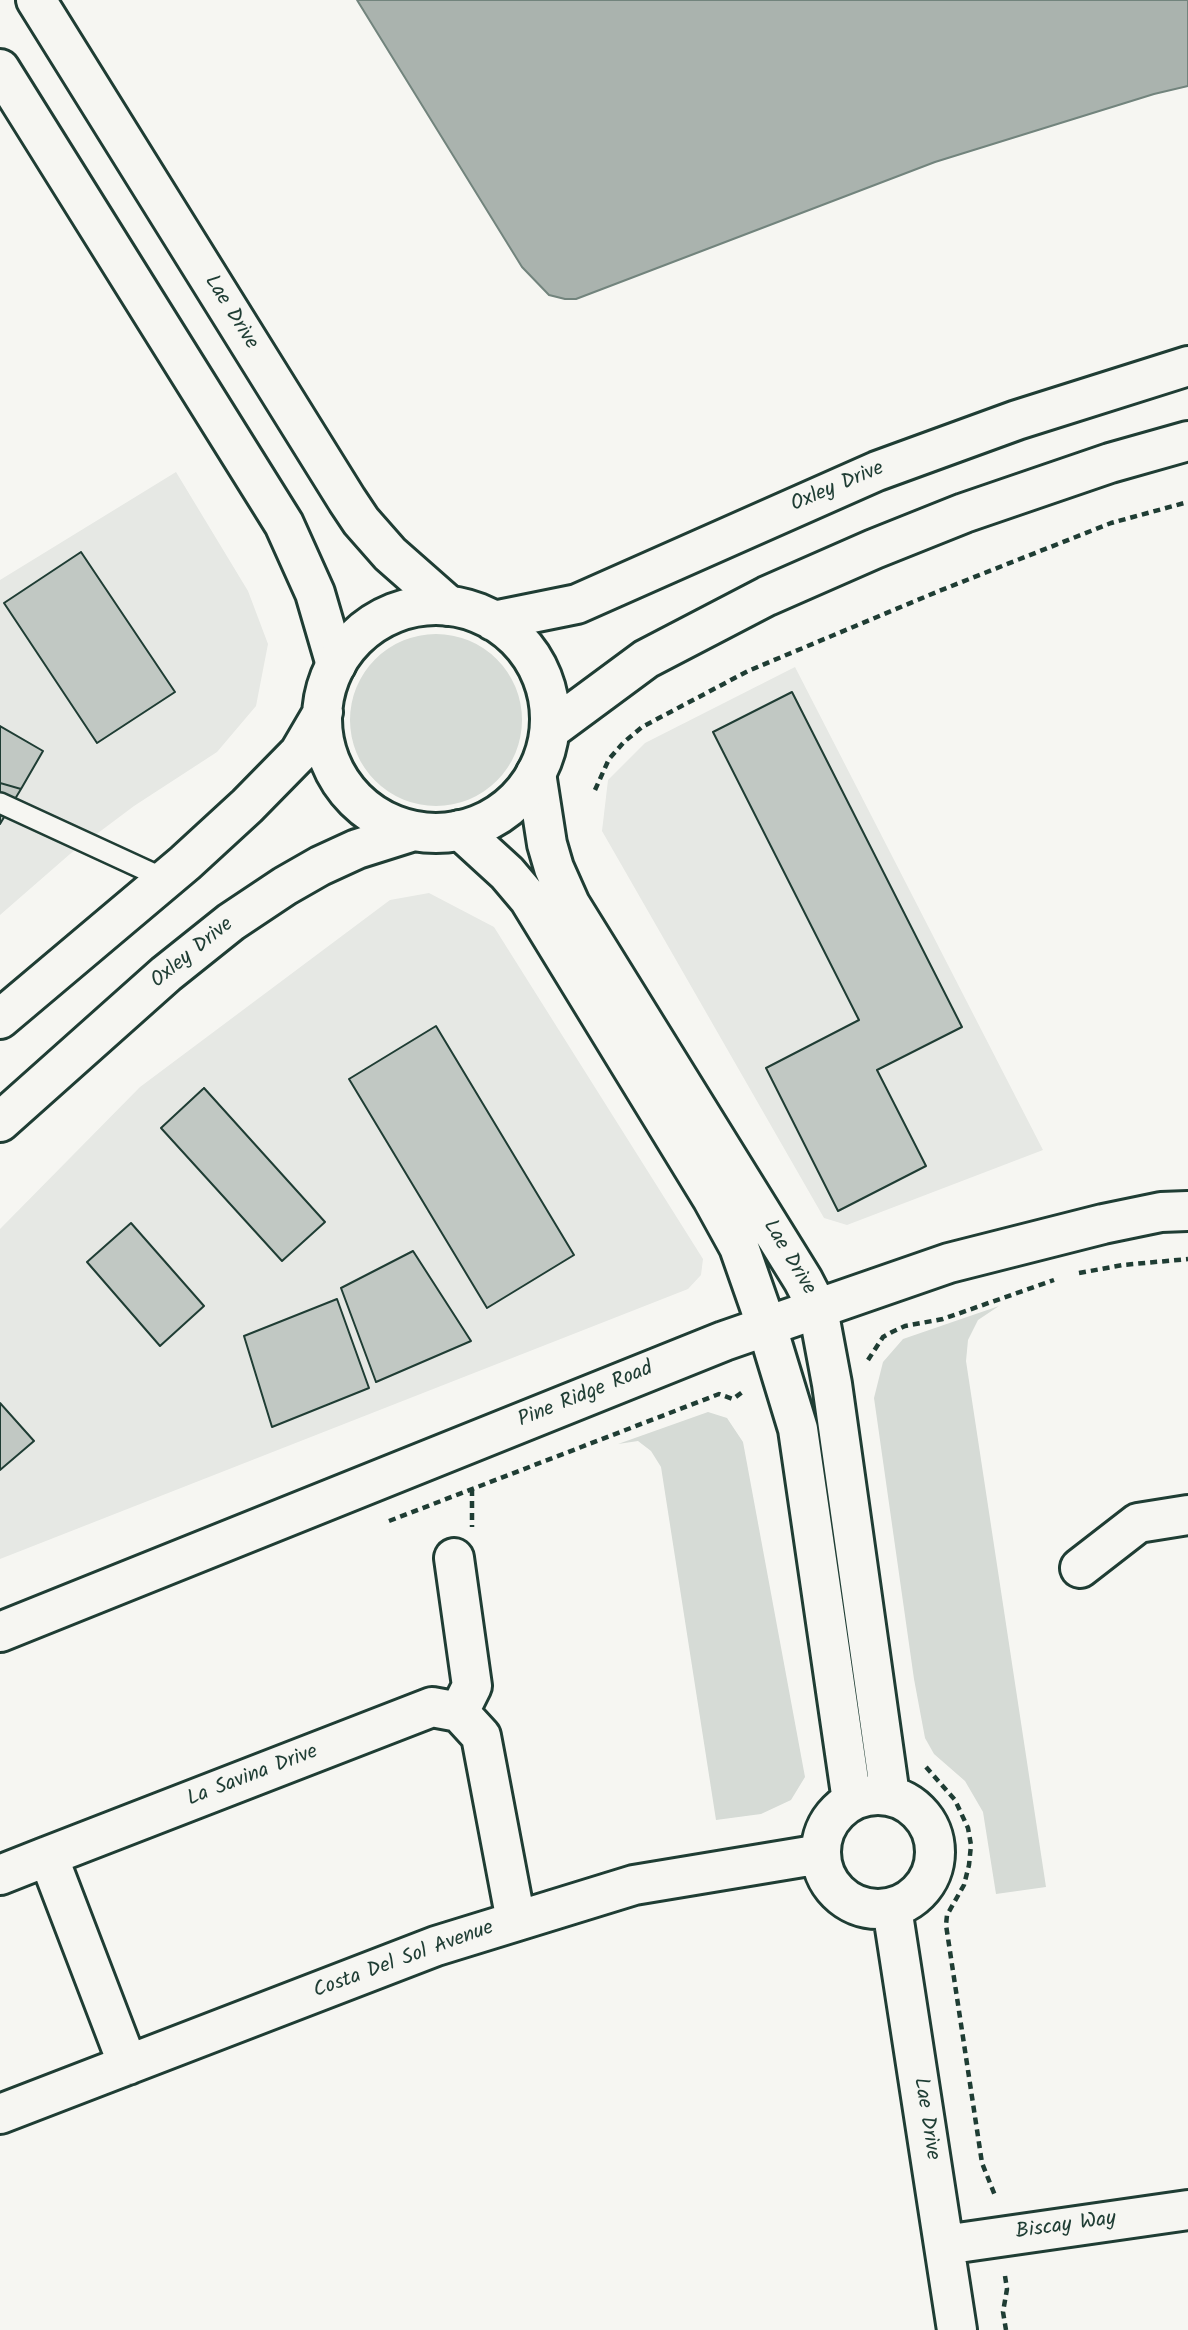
<!DOCTYPE html>
<html>
<head>
<meta charset="utf-8">
<style>
  body { margin:0 }
  canvas { display:block; background:#f6f6f2 }
</style>
</head>
<body>
<canvas width="1188" height="2330"></canvas>
<script>
const c = document.querySelector('canvas').getContext('2d');
c.lineJoin = 'round';
function fillPath(path, color) { c.fillStyle = color; c.fill(path, 'evenodd'); }
const toPath = rows => new Path2D(rows.map(r => 'M' + r).join(''));
function strokePath(path, color, width, dash) { c.strokeStyle = color; c.lineWidth = width; c.lineCap = dash ? 'butt' : 'round'; c.setLineDash(dash || []); c.stroke(path); }
function drawText(font, color, halo, rows, align = 'center') {
  c.font = font + ' Kalam,sans-serif'; c.lineWidth = 5; c.setLineDash([]); c.textBaseline = 'middle'; c.strokeStyle = halo; c.fillStyle = color; for (const [text, x, y, turn = 0] of rows) {
    c.save(); c.translate(x, y); c.rotate((+turn || 0) * Math.PI / 180); c.textAlign = isNaN(turn) ? turn : align; if (halo) c.strokeText(text, 0, 0); c.fillText(text, 0, 0); c.restore();
  }
}
const built = toPath([
  [176,472,248,591,268,644,256,706,217,752,134,806,70,854,0,915,0,580],
  [795,667,1043,1150,847,1225,824,1218,602,831,608,780,645,743],
  [429,893,494,927,703,1259,701,1275,688,1289,0,1559,0,1229,140,1087,390,900]
]);
const green = toPath([
  '350 720a86 86 0 1 1 172 0a86 86 0 1 1-172 0Z',
  [999,1306,978,1320,968,1340,966,1361,1046,1887,996,1894,983,1812,965,1781,934,1754,925,1738,914,1679,874,1398,883,1362,903,1339],
  [708,1412,727,1418,743,1442,805,1777,791,1800,761,1814,716,1820,661,1467,651,1451,638,1441,618,1444]
]);
const water = toPath([
  [357,0,1188,0,1188,86,1154,94,935,162,576,299,565,299,549,295,522,267,357,0]
]);
const building = toPath([
  [81,552,175,692,97,743,4,603,81,552],
  [792,692,962,1027,877,1070,926,1166,838,1211,766,1068,859,1020,713,732,792,692],
  [0,726,43,751,21,789,0,783,0,726],
  [0,783,21,789,0,824,0,783],
  [436,1026,574,1255,487,1308,349,1079,436,1026],
  [204,1088,325,1222,282,1261,161,1128,204,1088],
  [131,1223,204,1306,160,1346,87,1262,131,1223],
  [413,1251,471,1341,376,1382,341,1288,413,1251],
  [337,1299,369,1388,272,1427,244,1336,337,1299],
  [0,1403,34,1441,0,1470,0,1403]
]);
const path = toPath([
  [595,790,609,759,624,742,642,727,748,671,939,591,1111,523,1188,502],
  [1079,1273,1123,1265,1188,1259],
  [868,1360,883,1337,892,1332,905,1326,943,1319,1054,1280],
  [472,1489,472,1527],
  [389,1521,719,1394,733,1399,745,1390],
  [926,1767,955,1800,968,1828,971,1845,969,1865,964,1885,947,1915,946,1925,982,2163,996,2198],
  [1005,2276,1007,2289,1003,2312,1006,2330]
]);
const lane = toPath([
  [0,803,165,879]
]);
const street = toPath([
  [818,1309,832,1384,890,1796],
  [767,1327,798,1429,852,1801],
  [454,1558,472,1686,459,1712],
  [1080,1568,1138,1523,1188,1515],
  '821 1852a57 57 0 1 1 114 0a57 57 0 1 1-114 0Z',
  [48,1856,432,1707,459,1712,481,1736,516,1921],
  [0,1875,48,1856,128,2065],
  [892,1908,957,2330],
  [0,2114,436,1946,634,1885,821,1854],
  [944,2245,1188,2210]
]);
const secondary = toPath([
  [36,0,347,500,361,521,390,554,449,606],
  [0,69,284,524,315,593,336,665],
  [536,773,547,844,554,868,570,904,803,1280,818,1309],
  [460,830,507,873,529,899,712,1198,739,1247,767,1327],
  [0,1632,724,1341,949,1263,1103,1224,1161,1212,1188,1211]
]);
const primary = toPath([
  '322 719a114 114 0 1 1 228 0a114 114 0 1 1-228 0Z',
  [493,621,577,604,877,471,1017,420,1188,366],
  [550,730,646,659,767,596,874,549,964,513,1110,463,1188,441],
  [0,1019,185,863,247,806,299,753,323,712],
  [0,1122,166,974,231,922,285,886,320,866,357,849,414,831]
]);
const streetNames = [
  ["Lae Drive",230,313,58],
  ["Oxley Drive",838,488,-23],
  ["Oxley Drive",193,954,-39],
  ["Lae Drive",788,1258,59],
  ["Pine Ridge Road",586,1396,-22],
  ["La Savina Drive",253,1777,-21],
  ["Costa Del Sol Avenue",404,1961,-20],
  ["Lae Drive",925,2119,81],
  ["Biscay Way",1066,2227,-8]
];
fillPath(built, '#e6e8e4');
fillPath(green, '#d6dbd6');
fillPath(water, '#aab3ae');
strokePath(water, '#72847d', 2);
fillPath(building, '#c1c8c3');
strokePath(building, '#1f3d34', 2);
strokePath(lane, '#1f3d34', 24);
strokePath(street, '#1f3d34', 44);
strokePath(secondary, '#1f3d34', 44);
strokePath(primary, '#1f3d34', 44);
strokePath(path, '#1f3d34', 4.5, [7, 5]);
strokePath(lane, '#f6f6f2', 19);
strokePath(street, '#f6f6f2', 38);
strokePath(secondary, '#f6f6f2', 38);
strokePath(primary, '#f6f6f2', 38);
drawText('21px', '#1f3d34', '#f6f6f2', streetNames);
</script>
</body>
</html>
